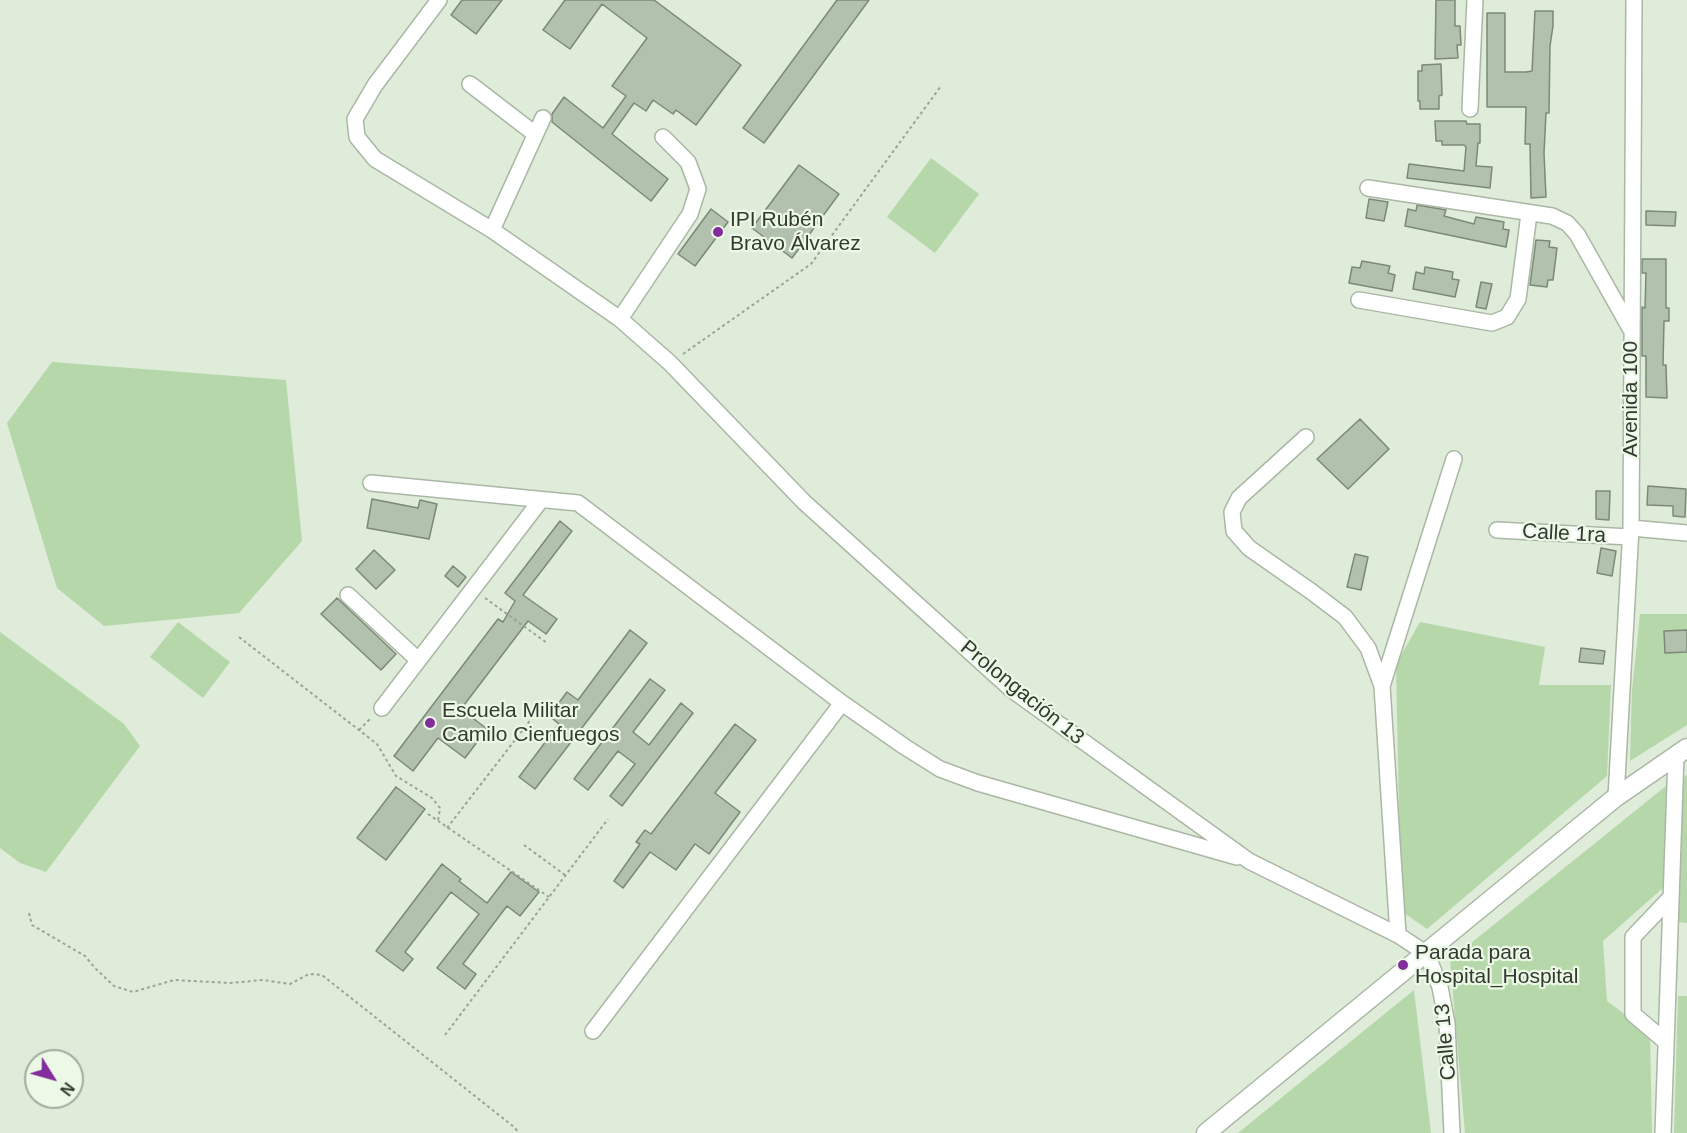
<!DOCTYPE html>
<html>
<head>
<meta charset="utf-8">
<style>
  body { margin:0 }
  #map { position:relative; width:1687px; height:1133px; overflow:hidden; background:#deecd9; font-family:Helvetica,sans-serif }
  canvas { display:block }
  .north { position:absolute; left:24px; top:1049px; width:60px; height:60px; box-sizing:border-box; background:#ebf9e6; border:2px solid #a2ac9e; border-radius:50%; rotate:127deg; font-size:16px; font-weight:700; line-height:24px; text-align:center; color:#343932 }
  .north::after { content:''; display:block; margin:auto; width:21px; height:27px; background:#822d9b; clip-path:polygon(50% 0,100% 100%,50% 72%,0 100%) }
</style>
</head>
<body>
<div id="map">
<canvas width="1687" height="1133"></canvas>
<div class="north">N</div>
</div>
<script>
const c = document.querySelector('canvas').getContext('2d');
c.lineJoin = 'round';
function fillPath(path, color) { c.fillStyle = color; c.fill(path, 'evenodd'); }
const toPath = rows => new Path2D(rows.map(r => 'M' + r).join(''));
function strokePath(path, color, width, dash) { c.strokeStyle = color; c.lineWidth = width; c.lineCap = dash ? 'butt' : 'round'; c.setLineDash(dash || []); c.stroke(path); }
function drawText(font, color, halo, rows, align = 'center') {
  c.font = font + ' Helvetica,sans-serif'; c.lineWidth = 4.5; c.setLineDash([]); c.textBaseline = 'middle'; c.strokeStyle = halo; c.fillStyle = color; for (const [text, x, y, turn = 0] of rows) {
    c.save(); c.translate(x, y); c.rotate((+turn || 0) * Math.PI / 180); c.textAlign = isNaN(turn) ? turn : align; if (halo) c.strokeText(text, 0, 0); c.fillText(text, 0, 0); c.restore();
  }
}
const green = toPath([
  [931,158,979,194,935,253,887,217],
  [52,362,286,380,302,541,239,613,104,626,57,588,7,423],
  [1640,614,1687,614,1687,725,1630,761,1632,690],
  [178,622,230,662,203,698,150,657],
  [1420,622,1545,647,1539,685,1611,685,1607,776,1427,929,1401,911,1396,664],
  [0,632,124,724,140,746,46,872,20,863,0,848],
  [1687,775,1687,923,1677,922,1683,778],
  [1666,786,1664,887,1603,941,1607,1001,1650,1033,1652,1133,1465,1133,1450,960],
  [1414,990,1431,1133,1238,1133],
  [1678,996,1687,996,1687,1133,1674,1133]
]);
const building = toPath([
  [462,0,502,0,476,34,451,15,462,0],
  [565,0,654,0,741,65,696,125,676,110,673,114,653,100,646,111,634,103,612,134,668,179,651,201,552,122,552,114,564,97,603,128,626,96,612,86,647,38,602,4,570,49,543,30,565,0],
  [837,0,869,0,764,143,743,128,837,0],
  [1436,0,1455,0,1455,26,1460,26,1461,45,1457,45,1458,58,1435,59,1436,0],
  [1535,11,1553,11,1553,26,1550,46,1549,113,1546,113,1544,153,1546,197,1531,198,1530,144,1525,144,1526,107,1487,107,1487,13,1505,13,1505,72,1526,72,1532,71,1535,11],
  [1441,64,1442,95,1439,96,1439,109,1420,109,1420,101,1418,101,1418,71,1422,71,1422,65,1441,64],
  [1435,121,1466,121,1467,124,1480,124,1480,143,1478,143,1476,166,1492,167,1490,188,1407,178,1409,164,1464,171,1466,147,1464,145,1442,145,1442,141,1436,141,1435,121],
  [799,165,839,194,792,258,752,228,799,165],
  [1369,199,1388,202,1384,221,1366,218,1369,199],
  [1417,205,1446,210,1444,216,1474,224,1476,217,1504,222,1503,229,1509,230,1506,247,1405,226,1408,209,1416,211,1417,205],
  [711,209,728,222,695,266,678,254,711,209],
  [1646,211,1676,212,1675,226,1646,225,1646,211],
  [1536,240,1550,241,1549,247,1557,248,1553,280,1548,280,1547,287,1530,285,1536,240],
  [1642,259,1666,259,1666,308,1669,308,1669,321,1664,321,1663,365,1666,365,1667,398,1646,397,1646,356,1642,356,1642,307,1645,308,1646,273,1642,273,1642,259],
  [1362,261,1390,266,1388,273,1395,275,1392,291,1349,283,1352,267,1360,268,1362,261],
  [1425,267,1453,272,1452,279,1459,280,1455,297,1413,289,1416,272,1424,274,1425,267],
  [1481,282,1492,284,1486,309,1476,307,1481,282],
  [1360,419,1389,449,1348,489,1317,459,1360,419],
  [1648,486,1686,489,1685,517,1673,516,1673,506,1647,505,1648,486],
  [1596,491,1610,491,1609,520,1596,519,1596,491],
  [372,499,418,508,420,500,437,504,429,539,367,528,372,499],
  [560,521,572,531,523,595,557,619,546,634,528,621,461,709,487,729,465,758,438,738,413,771,394,756,498,619,503,622,515,601,505,593,560,521],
  [1601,548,1616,551,1612,576,1597,573,1601,548],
  [374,550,395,570,376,589,356,569,374,550],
  [1355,554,1368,557,1361,590,1347,587,1355,554],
  [453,566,466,577,458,587,445,576,453,566],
  [337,598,396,654,381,670,321,614,337,598],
  [630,630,647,643,535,789,519,777,559,724,549,716,567,692,578,700,630,630],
  [1687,630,1687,652,1665,653,1664,631,1687,630],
  [1581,648,1605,651,1603,664,1579,662,1581,648],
  [650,679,665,690,633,732,649,745,681,703,693,713,622,806,610,796,635,764,618,751,588,790,574,779,650,679],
  [735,724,756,740,715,793,740,812,709,854,695,844,676,870,650,852,623,888,614,881,640,844,636,842,645,830,651,834,735,724],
  [396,787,425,809,386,860,357,838,396,787],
  [442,864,461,879,459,881,487,903,511,872,539,892,520,916,507,906,463,964,476,974,465,989,437,968,479,914,451,892,405,952,413,959,403,971,376,951,442,864]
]);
const path = toPath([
  [683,354,811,264,941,86],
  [485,598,547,643],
  [239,637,377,744,396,776,432,798,440,808,438,821],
  [359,730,371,718],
  [428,814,549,897],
  [447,828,546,700],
  [524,845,565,875],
  [29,913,32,925,85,956,95,968,114,986,133,992,174,980,230,983,263,980,290,984,309,974,322,975,514,1127,519,1133],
  [445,1035,608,819]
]);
const minor = toPath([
  [439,0,375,85,355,119,357,137,375,159,492,230,620,319,670,363,804,502,1012,690,1249,861,1398,935,1427,954,1440,987,1447,1024,1452,1133],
  [470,84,535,134],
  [1470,109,1475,0],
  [1368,188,1552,216,1567,223,1577,234,1630,328],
  [492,230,543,118],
  [1359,300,1492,323,1507,317,1518,299,1529,214],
  [620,319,690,214,698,189,688,162,663,137],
  [1306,437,1239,498,1232,512,1234,531,1249,548,1312,592,1345,617,1368,648,1382,686,1398,935],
  [371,483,578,503,842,703,593,1031],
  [1631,528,1687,533],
  [1497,530,1630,537],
  [348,595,418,660],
  [1382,686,1454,459],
  [842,703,905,747,940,769,978,783,1237,857],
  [382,708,541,500],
  [1616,797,1631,528,1634,0],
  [1666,1042,1633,1014,1633,937,1671,897],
  [1663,1133,1676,755]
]);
const major = toPath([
  [1206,1133,1616,797,1687,748]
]);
const markers = [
  [718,232,6,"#822d9b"],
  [430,723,6,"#822d9b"],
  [1403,965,6,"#822d9b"]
];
const poiNames = [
  ["IPI Rubén",730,220],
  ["Bravo Álvarez",730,244],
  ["Escuela Militar",442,711],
  ["Camilo Cienfuegos",442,735],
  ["Parada para",1415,953],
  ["Hospital_Hospital",1415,977]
];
const streetNames = [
  ["Avenida 100",1631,399,-90],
  ["Calle 1ra",1564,534,3],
  ["Prolongación 13",1022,693,39],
  ["Calle 13",1446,1042,-95]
];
fillPath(green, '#b5d7a9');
fillPath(building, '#b2c0ae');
strokePath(building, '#7c8978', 1.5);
strokePath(minor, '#aab7a5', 18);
strokePath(major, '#aab7a5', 21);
strokePath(path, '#9ba597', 2, [3, 3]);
strokePath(minor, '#fff', 15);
strokePath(major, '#fff', 18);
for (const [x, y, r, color] of markers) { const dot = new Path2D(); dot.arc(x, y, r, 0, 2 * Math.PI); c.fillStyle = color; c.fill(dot); strokePath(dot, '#ebf9e6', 2); }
drawText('21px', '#343932', '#ebf9e6', poiNames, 'left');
drawText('21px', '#343932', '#ebf9e6', streetNames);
</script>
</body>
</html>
